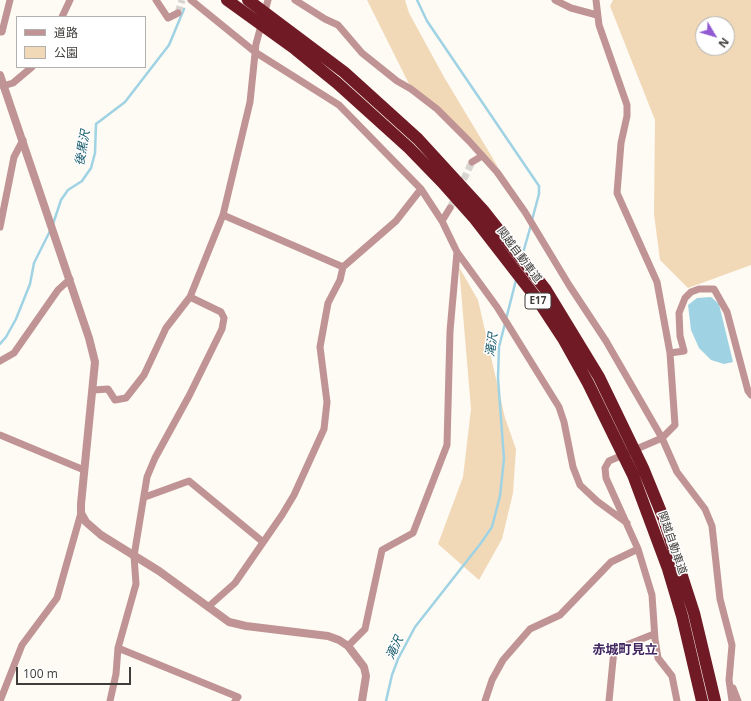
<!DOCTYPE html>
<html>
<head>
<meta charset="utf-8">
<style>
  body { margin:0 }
  #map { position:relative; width:751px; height:701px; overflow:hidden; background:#fefaf4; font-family:"Open Sans","Noto Sans JP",sans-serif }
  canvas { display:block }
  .legend { position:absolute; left:16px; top:16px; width:130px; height:52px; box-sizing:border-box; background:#fff; border:1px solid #b2b1b0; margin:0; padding:5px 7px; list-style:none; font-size:12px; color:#3f3c39 }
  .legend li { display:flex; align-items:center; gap:8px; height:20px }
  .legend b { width:20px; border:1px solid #b2b1b0 }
  .north { position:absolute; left:695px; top:16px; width:40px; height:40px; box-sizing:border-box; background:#fff; border:1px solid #b2b1b0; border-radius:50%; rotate:128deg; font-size:11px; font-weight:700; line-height:16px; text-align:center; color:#3f3c39 }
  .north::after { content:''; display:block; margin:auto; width:14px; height:18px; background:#915ad2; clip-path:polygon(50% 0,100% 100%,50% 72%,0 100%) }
  .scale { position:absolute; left:16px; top:667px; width:115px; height:18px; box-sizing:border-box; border:2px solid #3f3c39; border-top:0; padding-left:5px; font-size:12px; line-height:14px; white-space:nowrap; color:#3f3c39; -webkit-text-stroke:3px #fff; paint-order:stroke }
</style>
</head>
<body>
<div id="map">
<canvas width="751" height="701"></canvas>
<ul class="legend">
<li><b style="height:5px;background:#c09494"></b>道路</li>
<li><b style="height:11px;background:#f1d9b8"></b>公園</li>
</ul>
<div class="north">N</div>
<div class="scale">100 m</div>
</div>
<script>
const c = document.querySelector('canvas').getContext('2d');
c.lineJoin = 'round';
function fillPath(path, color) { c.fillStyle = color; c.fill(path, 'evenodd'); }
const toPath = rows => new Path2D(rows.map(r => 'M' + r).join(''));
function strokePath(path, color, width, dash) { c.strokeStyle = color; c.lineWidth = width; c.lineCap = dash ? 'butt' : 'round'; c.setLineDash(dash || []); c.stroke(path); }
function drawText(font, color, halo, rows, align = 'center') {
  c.font = font + ' "Open Sans","Noto Sans JP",sans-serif'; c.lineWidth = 3; c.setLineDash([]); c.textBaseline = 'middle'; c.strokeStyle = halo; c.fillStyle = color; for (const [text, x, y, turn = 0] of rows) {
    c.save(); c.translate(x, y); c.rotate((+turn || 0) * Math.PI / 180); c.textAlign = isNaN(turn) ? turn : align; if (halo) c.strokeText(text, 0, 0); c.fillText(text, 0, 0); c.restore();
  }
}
const green = toPath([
  [367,0,405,0,409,13,444,77,498,167,411,88],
  [613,0,751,0,751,265,688,288,660,260,654,214,655,120,610,6],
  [703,24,727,24,727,48,703,48],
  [459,267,478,300,505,418,516,449,513,493,502,539,479,580,438,544,463,477,471,409]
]);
const water = toPath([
  [711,297,719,304,733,362,724,364,711,360,699,348,691,330,688,305,697,298]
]);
const stream = toPath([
  [417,0,427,21,539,186,539,194,532,220],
  [53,224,61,200,68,190,82,181,91,168,95,153,96,124,125,102,169,45,184,9],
  [523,253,531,225],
  [0,344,6,337,16,319,30,284,34,263,50,231],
  [386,701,392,675,398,659,415,627,481,543,492,527,500,496,504,459,498,378,499,347,516,280]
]);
const minorTunnel = toPath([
  [178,13,182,0],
  [450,208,472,162]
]);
const minor = toPath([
  [156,0,168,18,178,13],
  [191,0,255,52,339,105,421,189,442,221,457,252,497,307,559,407,564,422,573,467,580,485,597,501,627,523],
  [295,0,325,19,338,25,362,53,397,81,411,89,437,109,469,141,497,172,525,212,569,285,606,341,662,438,677,472,705,509,712,526,720,599,732,645,729,680,732,701],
  [555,0,571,8,597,15],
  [596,0,599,25,627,105,627,116,621,143,617,193,657,282,670,353,675,425,662,438,609,461,605,468,606,478,638,549,652,595,655,639,658,658,672,676,677,701],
  [62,17,70,0],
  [0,32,2,32,10,0],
  [3,86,13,83,32,67],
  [472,162,482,156],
  [223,215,343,267],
  [442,221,450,208],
  [0,227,14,157,23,140],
  [670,353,684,351,680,336,679,313,685,298,691,292,699,289,714,289,727,312,748,391,751,395],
  [0,361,14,353,58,290,70,279],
  [94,390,108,389,115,400,126,398,144,375,166,328,190,297,223,215,250,102,256,44,268,0],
  [0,435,84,470],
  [145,497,189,481,263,542],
  [208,607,235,583,282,515,294,495,324,429,327,402,320,347,328,303,340,280,343,267,396,221,421,189],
  [348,646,365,629,382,550,413,533,447,445,450,331,457,252],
  [118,648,238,697,235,701],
  [733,688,738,701],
  [0,701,22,645,57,598,81,513],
  [110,701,116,674,118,648,136,584,134,556,147,477,155,458,189,396,222,329,224,318,221,312,190,297],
  [485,701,492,680,503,660,530,629,560,615,611,562,638,549],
  [609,701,614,650,654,634]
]);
const tertiary = toPath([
  [0,75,89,338,95,362,81,504,81,513,86,522,101,535,159,571,229,622,246,626,328,636,339,640,348,646,364,667,366,676,362,701]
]);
const motorway = toPath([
  [227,0,295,49,337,83,409,148,442,182,475,219,537,299,564,340,588,383,633,475,668,569,682,616,702,701],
  [248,0,344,72,418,139,483,210,546,290,599,377,643,468,663,517,694,613,715,701]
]);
const shields = [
  [538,301,26]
];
const shieldNames = [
  ["E17",538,301]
];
const streetNames = [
  ["関越自動車道",519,255,53],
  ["関越自動車道",672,543,71]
];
const waterNames = [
  ["後黒沢",83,148,-80],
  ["滝沢",492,345,-82],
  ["滝沢",395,648,-65]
];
const quarterNames = [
  ["赤城町見立",625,650]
];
fillPath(green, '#f1d9b8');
fillPath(water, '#9fd3e4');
strokePath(stream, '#9fd3e4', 2.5);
strokePath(minorTunnel, '#d8d4cf', 7, [7, 3.5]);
strokePath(minor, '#c09494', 7);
strokePath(tertiary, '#c09494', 8);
strokePath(motorway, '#701a26', 12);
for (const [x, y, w] of shields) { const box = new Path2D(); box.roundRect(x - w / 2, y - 8, w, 16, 3); c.fillStyle = '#fff'; c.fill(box); strokePath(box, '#3f3c39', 1); }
drawText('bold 10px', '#3f3c39', null, shieldNames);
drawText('11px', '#3f3c39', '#fff', streetNames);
drawText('italic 12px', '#165a6c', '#fff', waterNames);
drawText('bold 13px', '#40255f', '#fff', quarterNames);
</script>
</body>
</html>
